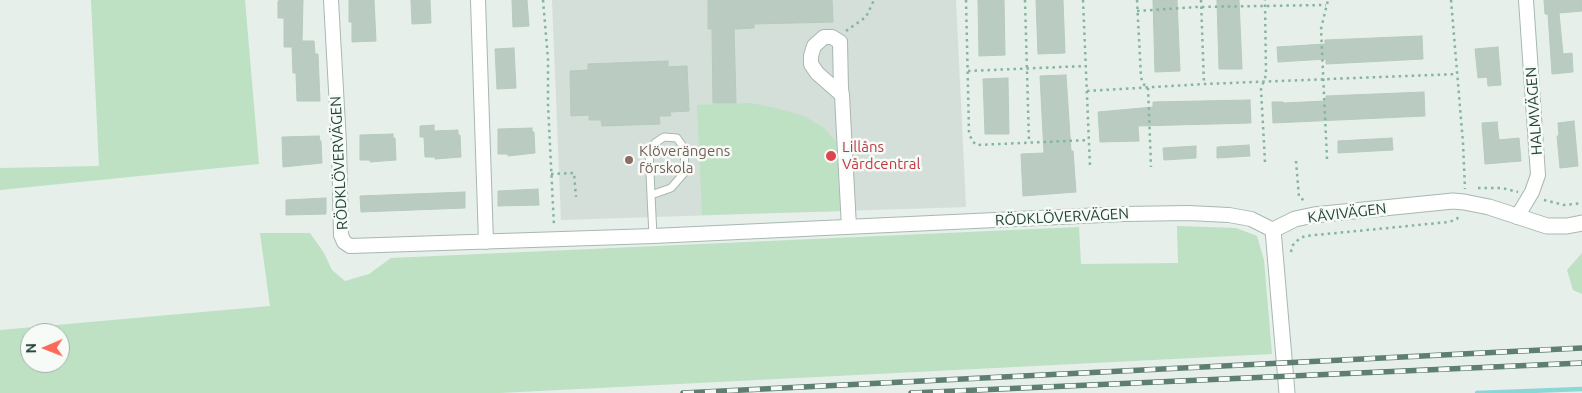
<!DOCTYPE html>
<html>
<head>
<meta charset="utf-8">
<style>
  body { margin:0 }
  #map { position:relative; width:1582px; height:393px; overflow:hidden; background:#e6efea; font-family:Ubuntu,sans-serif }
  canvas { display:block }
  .north { position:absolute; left:20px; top:323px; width:50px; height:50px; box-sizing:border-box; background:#f7fbf8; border:1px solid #a2b1aa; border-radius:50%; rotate:269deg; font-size:14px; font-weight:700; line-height:20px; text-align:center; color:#234336 }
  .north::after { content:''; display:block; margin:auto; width:18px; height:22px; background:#fb6958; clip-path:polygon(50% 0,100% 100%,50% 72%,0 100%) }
</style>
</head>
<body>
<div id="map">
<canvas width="1582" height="393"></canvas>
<div class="north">N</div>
</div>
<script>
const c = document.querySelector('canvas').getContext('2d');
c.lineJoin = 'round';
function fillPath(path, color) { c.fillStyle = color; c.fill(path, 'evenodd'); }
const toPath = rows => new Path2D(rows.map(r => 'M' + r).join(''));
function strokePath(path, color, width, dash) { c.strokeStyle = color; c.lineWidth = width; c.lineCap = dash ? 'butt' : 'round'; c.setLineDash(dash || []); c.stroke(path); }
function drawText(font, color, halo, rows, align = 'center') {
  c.font = font + ' Ubuntu,sans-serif'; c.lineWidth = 5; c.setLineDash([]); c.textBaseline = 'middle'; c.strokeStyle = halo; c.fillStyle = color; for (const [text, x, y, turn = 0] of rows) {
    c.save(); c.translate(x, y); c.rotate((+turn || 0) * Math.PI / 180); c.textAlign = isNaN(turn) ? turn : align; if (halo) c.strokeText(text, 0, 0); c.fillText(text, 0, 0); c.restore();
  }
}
const built = toPath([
  [552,0,956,0,966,207,561,220]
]);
const green = toPath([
  [91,0,245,0,259,164,0,190,0,168,99,166],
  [750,103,776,108,804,116,824,128,836,142,840,211,702,215,697,105],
  [1177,226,1236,228,1257,236,1264,260,1272,354,500,393,0,393,0,330,270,306,260,233,310,233,324,253,332,270,345,281,369,274,391,258,1079,227,1081,264,1178,263],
  [30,333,60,333,60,363,30,363],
  [1582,253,1582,294,1573,290,1567,270]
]);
const stream = toPath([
  [1477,393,1582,389]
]);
const building = toPath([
  [281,0,303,0,302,41,314,41,315,54,318,54,320,101,297,101,296,73,293,73,292,47,284,47,284,18,278,18,278,1,281,0],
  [349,0,374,0,376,41,352,42,352,22,349,22,349,0],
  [411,0,430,0,431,23,412,24,411,0],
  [512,0,527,0,529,26,513,27,512,0],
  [708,0,832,0,833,22,754,24,754,28,734,29,736,103,713,103,712,29,708,29,708,0],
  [978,0,1004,0,1005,55,979,56,978,0],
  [1036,0,1063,0,1065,53,1038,54,1036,0],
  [1153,0,1177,0,1180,71,1155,72,1153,0],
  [1217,0,1239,0,1242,69,1219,69,1217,0],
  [1544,0,1582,0,1582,11,1559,13,1563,54,1572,53,1573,72,1552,74,1548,14,1545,14,1544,0],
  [1422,36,1423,59,1326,64,1326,59,1278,62,1277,47,1325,44,1325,40,1422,36],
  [1498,47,1501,85,1488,86,1487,77,1478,78,1475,49,1498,47],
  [514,48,516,88,497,89,495,49,514,48],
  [668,61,668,67,687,66,689,111,670,112,671,116,659,116,660,124,602,126,601,120,589,120,589,115,571,116,570,71,588,70,588,64,668,61],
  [1066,75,1071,151,1073,151,1076,192,1023,196,1021,154,1044,153,1040,76,1066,75],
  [1008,78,1009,134,985,134,983,79,1008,78],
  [1424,92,1425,116,1273,123,1272,102,1283,102,1284,103,1326,101,1326,96,1424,92],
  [1250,100,1251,123,1138,126,1139,141,1100,142,1098,112,1153,107,1153,102,1250,100],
  [1574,121,1578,166,1560,168,1557,136,1559,136,1558,123,1574,121],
  [1497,122,1499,140,1519,138,1521,161,1485,164,1482,123,1497,122],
  [434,125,434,131,458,130,458,135,460,135,461,157,435,159,435,157,425,157,424,137,420,137,420,126,434,125],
  [532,128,532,132,534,132,535,153,508,156,508,154,498,154,498,129,532,128],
  [393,134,393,138,395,138,396,160,370,162,370,160,360,160,360,135,393,134],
  [319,136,320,141,321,141,322,163,283,167,282,137,319,136],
  [1392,138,1393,150,1338,153,1338,141,1392,138],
  [1249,145,1250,156,1217,158,1217,147,1249,145],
  [1196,146,1196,158,1164,160,1163,148,1196,146],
  [538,189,539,205,498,206,498,191,538,189],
  [465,192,465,208,361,212,360,196,465,192],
  [326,198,326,214,286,215,286,200,326,198]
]);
const path = toPath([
  [543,0,548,59,548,105,554,226],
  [966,0,969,132,972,141,977,145,1089,140],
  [1025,0,1029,142],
  [1083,0,1090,167],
  [1137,0,1141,77,1143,84,1148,87,1151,167],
  [1201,0,1204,84],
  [1451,0,1463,143,1465,189],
  [1137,11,1197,7,1326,5],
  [846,31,866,17,874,0],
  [968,71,1085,66],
  [1087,91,1204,84,1457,74],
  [1327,159,1321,29,1328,0],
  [1296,161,1299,197,1305,201],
  [1265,162,1261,89,1266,75,1265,0],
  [551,174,574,173,576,197],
  [1478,188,1502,188,1518,192],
  [1544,200,1564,205,1582,203],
  [1291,252,1292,246,1299,239,1305,236,1449,222,1457,219,1459,215]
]);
const service = toPath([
  [651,195,671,188,685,172,684,148,677,138,664,137,655,143,649,150,651,195,653,236]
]);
const minor = toPath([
  [331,0,339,144,341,235,344,242,350,246,653,236,1124,214,1188,213,1229,215,1251,219,1273,230],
  [478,0,486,242],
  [842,95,817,73,811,64,811,56,814,46,824,37,832,37,840,42,841,89,842,95,844,134,849,227],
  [1517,217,1532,192,1538,175,1526,0]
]);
const tertiary = toPath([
  [1287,393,1273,230,1295,219,1314,215,1453,201,1464,202,1489,207,1547,226,1567,226,1582,223]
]);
const rail = toPath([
  [683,393,1582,348],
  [911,393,1582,363]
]);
const markers = [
  [831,156,6,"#e0444e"],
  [629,160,5,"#8d6e63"]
];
const streetNames = [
  ["HALMVÄGEN",1534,111,-94],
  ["RÖDKLÖVERVÄGEN",339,163,-93],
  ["KÅVIVÄGEN",1347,213,-7],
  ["RÖDKLÖVERVÄGEN",1062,217,-3]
];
const healthNames = [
  ["Lillåns",842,147],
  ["Vårdcentral",842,164]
];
const educationNames = [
  ["Klöverängens",639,151],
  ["förskola",639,168]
];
fillPath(built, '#d3dfd8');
fillPath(green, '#bde1c2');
strokePath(stream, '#8bd6d7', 4.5);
fillPath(building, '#bacbc2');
strokePath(building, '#b7cabf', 1);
strokePath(service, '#a8b8b0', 9);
strokePath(minor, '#a8b8b0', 16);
strokePath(tertiary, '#a8b8b0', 17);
strokePath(path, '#84b59f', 2.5, [2.5, 4]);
strokePath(service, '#fff', 7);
strokePath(minor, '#fff', 14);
strokePath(tertiary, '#fff', 15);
strokePath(rail, '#5e7e71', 5.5);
strokePath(rail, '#f7fbf8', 4, [11]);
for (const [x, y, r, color] of markers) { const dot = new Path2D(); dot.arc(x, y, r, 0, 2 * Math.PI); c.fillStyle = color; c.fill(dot); strokePath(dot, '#f7fbf8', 2); }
drawText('15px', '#234336', '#f7fbf8', streetNames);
drawText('15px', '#be3a42', '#f7fbf8', healthNames, 'left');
drawText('15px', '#785e54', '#f7fbf8', educationNames, 'left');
</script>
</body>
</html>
